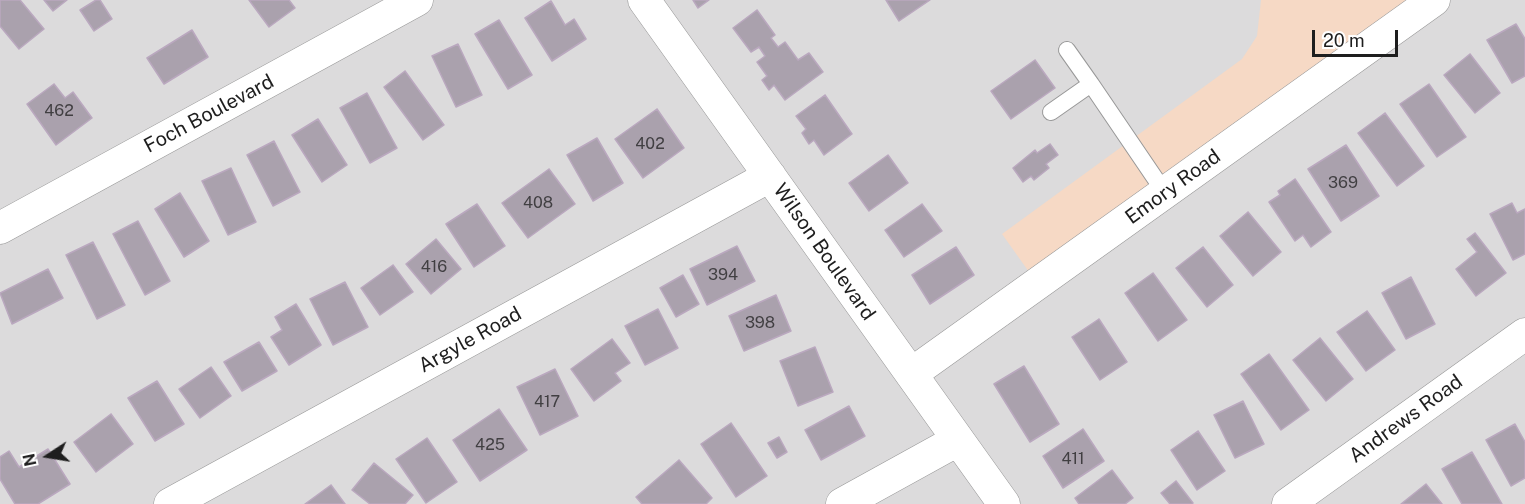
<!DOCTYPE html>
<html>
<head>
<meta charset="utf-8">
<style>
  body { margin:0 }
  #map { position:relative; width:1525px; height:504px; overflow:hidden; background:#eee5ef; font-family:"Public Sans",sans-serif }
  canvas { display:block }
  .north { position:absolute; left:18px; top:426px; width:60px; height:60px; -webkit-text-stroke:4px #fff; paint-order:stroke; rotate:258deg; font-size:16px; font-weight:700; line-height:24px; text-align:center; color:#1e1e1e }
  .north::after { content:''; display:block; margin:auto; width:21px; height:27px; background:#1e1e1e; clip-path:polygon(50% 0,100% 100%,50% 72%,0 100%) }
  .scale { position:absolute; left:1312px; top:30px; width:86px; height:27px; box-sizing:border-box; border:3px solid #1e1e1e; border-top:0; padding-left:8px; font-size:18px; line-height:21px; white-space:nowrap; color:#1e1e1e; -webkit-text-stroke:4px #fff; paint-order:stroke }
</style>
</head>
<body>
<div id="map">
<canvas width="1525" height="504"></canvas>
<div class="north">N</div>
<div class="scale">20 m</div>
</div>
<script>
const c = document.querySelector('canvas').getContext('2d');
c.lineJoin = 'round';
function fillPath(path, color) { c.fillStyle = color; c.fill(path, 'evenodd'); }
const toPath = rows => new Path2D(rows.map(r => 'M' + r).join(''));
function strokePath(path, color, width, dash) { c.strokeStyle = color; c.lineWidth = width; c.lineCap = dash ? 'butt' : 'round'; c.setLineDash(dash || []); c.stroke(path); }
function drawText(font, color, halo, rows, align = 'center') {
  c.font = font + ' "Public Sans",sans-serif'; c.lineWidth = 6; c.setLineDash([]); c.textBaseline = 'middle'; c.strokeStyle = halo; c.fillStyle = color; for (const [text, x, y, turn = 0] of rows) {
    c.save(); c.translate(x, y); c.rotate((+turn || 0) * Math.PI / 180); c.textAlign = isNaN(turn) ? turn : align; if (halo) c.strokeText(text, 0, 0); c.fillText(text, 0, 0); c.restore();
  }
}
const residential = toPath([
  [0,0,1525,0,1525,504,0,504]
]);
const park = toPath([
  [1261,0,1417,0,1034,279,1002,234,1242,59,1257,36]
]);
const building = toPath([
  [0,0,20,0,44,29,19,49,0,26,0,0],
  [44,0,67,0,53,11,44,0],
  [96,0,100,0,112,19,94,31,80,10,96,0],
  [249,0,289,0,295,8,269,27,249,0],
  [693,0,709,0,698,8,693,0],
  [886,0,930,0,899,21,886,0],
  [551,1,565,25,574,19,586,39,552,61,525,18,551,1],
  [757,10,775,35,771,38,778,47,785,42,798,60,809,53,823,72,785,100,774,85,769,90,762,80,767,76,757,62,765,56,759,47,751,52,733,28,757,10],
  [499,20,532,75,508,89,475,34,499,20],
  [1516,24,1525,39,1525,76,1512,83,1487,40,1516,24],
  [192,30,208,57,164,84,147,58,192,30],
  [458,44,482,95,456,107,432,56,458,44],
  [1470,54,1500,93,1475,113,1444,75,1470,54],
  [1035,60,1055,88,1011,119,991,91,1035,60],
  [405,71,444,125,423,140,384,87,405,71],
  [54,84,65,98,73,92,92,118,56,145,27,104,54,84],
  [1429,84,1466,137,1437,157,1400,104,1429,84],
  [367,93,397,148,370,163,340,108,367,93],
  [825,95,852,134,824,155,814,140,809,144,802,133,806,129,796,116,825,95],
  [657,109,684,148,643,178,615,139,657,109],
  [1385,113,1424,166,1397,186,1358,133,1385,113],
  [318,119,347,165,322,182,292,135,318,119],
  [597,138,623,183,593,201,567,155,597,138],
  [274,141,300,192,273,206,247,155,274,141],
  [1050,144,1058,155,1046,164,1049,168,1034,180,1031,176,1023,182,1013,168,1035,150,1037,153,1050,144],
  [1346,145,1379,196,1341,221,1308,169,1346,145],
  [888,155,908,183,869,211,849,183,888,155],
  [231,168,256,222,228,235,202,181,231,168],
  [549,169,575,204,528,238,502,203,549,169],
  [1295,179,1331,232,1311,247,1303,235,1295,241,1269,202,1280,195,1278,191,1295,179],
  [180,193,209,241,184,257,155,209,180,193],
  [1512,203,1517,213,1525,209,1525,254,1513,260,1490,214,1512,203],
  [477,204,505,246,474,267,446,224,477,204],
  [922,204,942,231,904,257,885,230,922,204],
  [1248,212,1281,252,1253,276,1220,236,1248,212],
  [138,221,170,281,145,295,113,234,138,221],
  [1475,233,1506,273,1476,296,1456,269,1477,252,1467,239,1475,233],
  [436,239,461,269,431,294,406,264,436,239],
  [93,242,125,305,97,319,66,255,93,242],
  [737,246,755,281,707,305,690,269,737,246],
  [956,247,974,275,930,304,912,275,956,247],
  [1203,247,1233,285,1207,307,1176,268,1203,247],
  [393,265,413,292,380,315,361,288,393,265],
  [48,269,63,298,12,324,0,293,48,269],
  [1153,273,1187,320,1158,341,1125,293,1153,273],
  [683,275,699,304,676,317,660,288,683,275],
  [1411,277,1435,324,1406,339,1382,293,1411,277],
  [345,282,368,327,333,345,310,299,345,282],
  [776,295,791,331,744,351,729,316,776,295],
  [296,304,321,345,289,365,271,337,282,330,275,317,296,304],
  [658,309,678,348,645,365,625,326,658,309],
  [1367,311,1395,350,1366,371,1337,332,1367,311],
  [1099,319,1127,362,1100,380,1072,337,1099,319],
  [1320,338,1353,379,1326,401,1293,360,1320,338],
  [612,339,630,363,615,373,621,381,594,401,571,369,612,339],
  [259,342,277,371,242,391,224,362,259,342],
  [815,347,833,392,798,406,780,361,815,347],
  [1269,354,1309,410,1281,430,1241,374,1269,354],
  [1024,366,1059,424,1030,442,994,384,1024,366],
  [211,367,231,396,200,418,179,389,211,367],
  [555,369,578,416,540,435,517,387,555,369],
  [157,381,184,424,155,441,128,398,157,381],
  [1243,401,1264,444,1235,458,1214,415,1243,401],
  [849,406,865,436,821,460,805,430,849,406],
  [499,409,527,450,480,481,453,440,499,409],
  [111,414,133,444,96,472,74,442,111,414],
  [731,423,767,476,736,497,701,444,731,423],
  [1515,424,1525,442,1525,478,1511,486,1486,440,1515,424],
  [1083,429,1104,461,1063,488,1043,456,1083,429],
  [1198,431,1225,471,1197,490,1171,450,1198,431],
  [779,437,787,452,777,458,768,443,779,437],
  [427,438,457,482,426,503,396,459,427,438],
  [48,449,70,484,38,504,15,504,0,479,0,457,9,451,19,467,48,449],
  [1472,452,1502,504,1462,504,1442,469,1472,452],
  [679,460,712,498,706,504,642,504,636,497,679,460],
  [374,463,413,495,405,504,370,504,352,490,374,463],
  [1112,470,1133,498,1125,504,1079,504,1075,498,1112,470],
  [1176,481,1193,503,1192,504,1170,504,1161,493,1176,481],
  [1426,484,1442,504,1401,504,1426,484],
  [331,485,345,504,305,504,331,485]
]);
const service = toPath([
  [1067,50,1091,84],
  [1051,112,1091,84,1165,193]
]);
const minor = toPath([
  [644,0,1004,504],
  [0,228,417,0],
  [911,374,1434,0],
  [170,504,770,176],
  [842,504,958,440],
  [1288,504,1525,334]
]);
const numberNames = [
  ["462",59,111],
  ["402",650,144],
  ["369",1343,183],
  ["408",538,203],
  ["416",434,267],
  ["394",723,275],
  ["398",760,323],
  ["417",547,402],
  ["425",490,445],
  ["411",1073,459]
];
const streetNames = [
  ["Foch Boulevard",209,114,-28],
  ["Emory Road",1173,187,-36],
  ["Wilson Boulevard",824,252,55],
  ["Argyle Road",470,340,-29],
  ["Andrews Road",1406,419,-36]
];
fillPath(residential, '#dcdbdc');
fillPath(park, '#f6d9c5');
fillPath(building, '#aaa1ad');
strokePath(building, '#baa8bf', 1.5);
strokePath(service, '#989898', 18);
strokePath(minor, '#989898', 33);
strokePath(service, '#fff', 16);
strokePath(minor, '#fff', 32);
drawText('16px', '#413f42', null, numberNames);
drawText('20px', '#1e1e1e', '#fff', streetNames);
</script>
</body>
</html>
